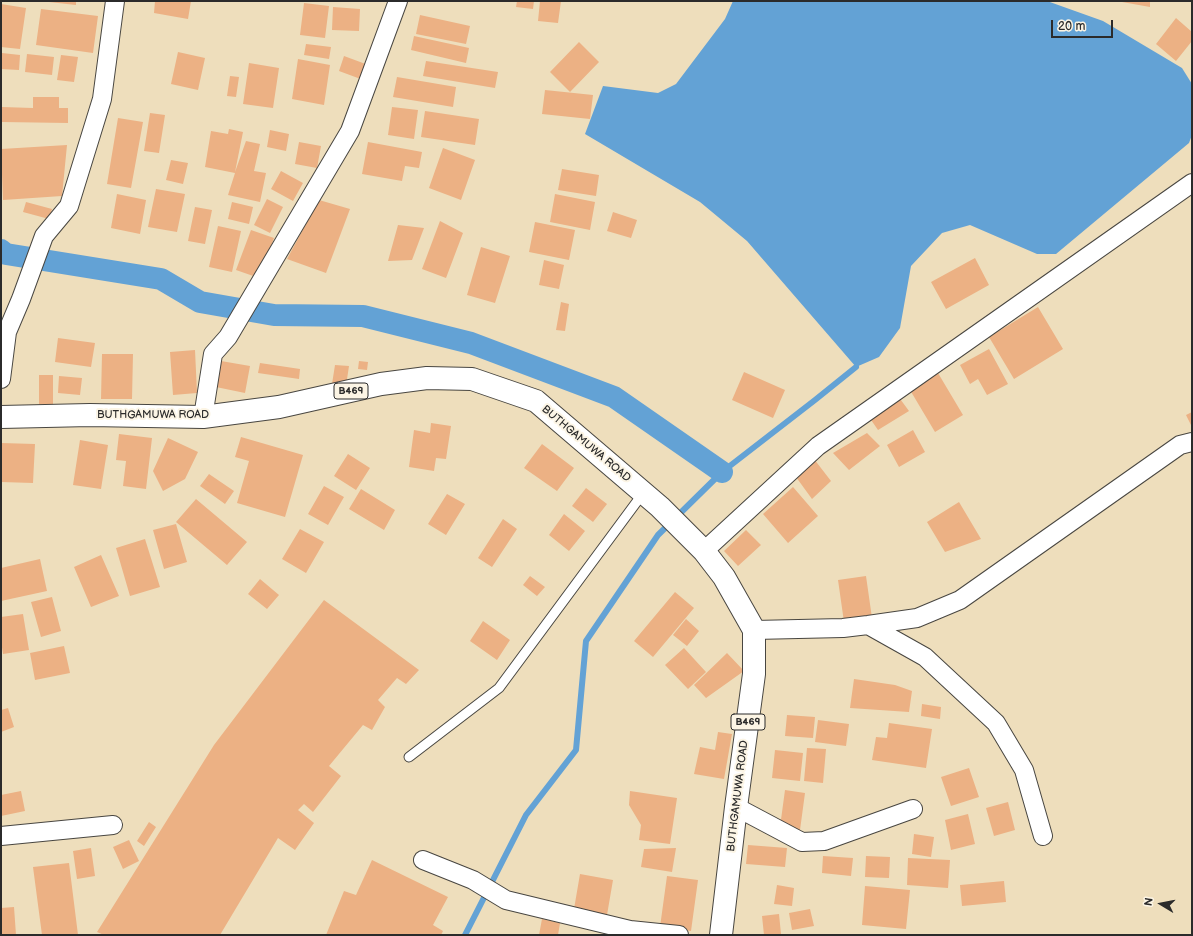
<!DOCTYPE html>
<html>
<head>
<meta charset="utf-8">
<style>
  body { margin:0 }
  #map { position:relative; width:1193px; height:936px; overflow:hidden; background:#eedebc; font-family:"Balsamiq Sans",sans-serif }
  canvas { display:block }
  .frame { position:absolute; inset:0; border:2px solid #2b2b2b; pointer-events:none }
  .north { position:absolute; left:1141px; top:884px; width:40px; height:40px; -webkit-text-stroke:3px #fcf5e5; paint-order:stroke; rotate:280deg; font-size:11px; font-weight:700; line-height:16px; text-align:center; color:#2b2b2b }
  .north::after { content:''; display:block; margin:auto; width:14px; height:18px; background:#2b2b2b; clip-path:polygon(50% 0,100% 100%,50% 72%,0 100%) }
  .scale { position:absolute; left:1051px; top:20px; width:62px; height:18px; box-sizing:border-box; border:2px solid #2b2b2b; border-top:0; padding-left:5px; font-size:12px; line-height:14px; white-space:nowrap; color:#2b2b2b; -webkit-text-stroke:3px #fcf5e5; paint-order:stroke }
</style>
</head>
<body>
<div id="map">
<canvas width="1193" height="936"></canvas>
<div class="frame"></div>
<div class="north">N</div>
<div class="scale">20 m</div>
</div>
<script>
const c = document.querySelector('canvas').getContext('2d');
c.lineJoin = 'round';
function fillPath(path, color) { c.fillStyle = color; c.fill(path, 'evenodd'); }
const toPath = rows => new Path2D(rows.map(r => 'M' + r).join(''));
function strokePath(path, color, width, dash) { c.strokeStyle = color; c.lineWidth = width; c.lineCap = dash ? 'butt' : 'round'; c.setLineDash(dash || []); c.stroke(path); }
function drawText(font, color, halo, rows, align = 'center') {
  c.font = font + ' "Balsamiq Sans",sans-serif'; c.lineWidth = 4; c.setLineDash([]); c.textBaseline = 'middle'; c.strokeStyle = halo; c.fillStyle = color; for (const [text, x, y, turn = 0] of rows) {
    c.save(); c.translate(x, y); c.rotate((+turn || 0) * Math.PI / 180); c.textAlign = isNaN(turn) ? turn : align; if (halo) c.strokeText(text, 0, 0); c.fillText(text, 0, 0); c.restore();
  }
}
const water = toPath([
  [733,1,1047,1,1103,21,1182,68,1192,84,1192,135,1189,143,1056,254,1037,254,970,225,942,233,911,266,900,328,879,357,856,367,747,241,700,202,585,134,603,86,658,93,676,84,725,19]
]);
const stream = toPath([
  [465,935,526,815,576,750,586,641,658,535,722,472,815,400,856,367]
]);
const canal = toPath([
  [1,250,6,254,161,279,200,302,274,315,363,316,471,343,614,397,722,472]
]);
const building = toPath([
  [50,1,76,1,76,5,49,2],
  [155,1,191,1,188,19,154,13],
  [517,1,534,1,533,9,516,7],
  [540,1,561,1,558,23,538,21],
  [1123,1,1150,1,1150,7,1122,2],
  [304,3,329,6,325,38,300,35],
  [1,4,26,8,20,49,1,47],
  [333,7,360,9,359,31,332,30],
  [41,9,98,16,93,53,36,45],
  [420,15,470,26,466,44,416,34],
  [1176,18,1192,32,1192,41,1176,61,1156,44],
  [414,36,469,48,466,63,411,50],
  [579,42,599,62,570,92,550,72],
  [306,44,331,47,329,59,304,55],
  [178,52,205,58,198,90,171,84],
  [2,53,20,55,19,70,1,69],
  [27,54,54,57,52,75,25,72],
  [61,55,78,57,74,82,57,80],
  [344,56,371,66,366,81,339,71],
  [298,59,330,65,324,105,292,99],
  [426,61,498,72,495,88,423,76],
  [249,63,279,68,273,108,243,104],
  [230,76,239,77,236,97,227,96],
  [397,77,456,87,453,107,393,97],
  [545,90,593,95,590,119,542,114],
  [33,97,59,97,59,108,68,108,68,123,2,122,2,107,33,108],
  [392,107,418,110,414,139,388,135],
  [425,111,479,119,475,145,421,137],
  [150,113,165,115,159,153,144,151],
  [118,118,143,122,131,188,107,184],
  [229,129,243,132,235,172,246,141,260,144,254,171,266,173,260,202,228,195,235,173,205,167,211,131,228,134],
  [270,130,289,134,286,151,267,147],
  [299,142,321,146,317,168,295,164],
  [368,142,422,152,419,168,405,166,402,181,362,174],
  [67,145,62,196,3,200,1,149],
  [443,148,475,160,461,200,429,188],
  [171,160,188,163,183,184,166,180],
  [562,169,599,175,596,196,558,190],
  [281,171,303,183,293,201,271,189],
  [156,189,185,194,177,232,148,227],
  [117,194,146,200,140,234,111,228],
  [555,194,595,202,590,230,550,222],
  [267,199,283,207,270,233,254,225],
  [319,200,350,209,326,273,287,259],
  [26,202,52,209,49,219,23,212],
  [232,202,253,207,249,224,228,219],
  [195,207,212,210,205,244,188,241],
  [613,212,637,220,631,238,607,231],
  [440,221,463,233,446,278,422,269],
  [535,222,575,230,569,260,529,252],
  [398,225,424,228,412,260,388,261],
  [218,226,241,231,232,272,209,267],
  [251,230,274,238,259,278,236,270],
  [481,247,510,256,495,303,467,295],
  [975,258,989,285,946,309,931,282],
  [544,260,564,265,559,289,539,285],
  [561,302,569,304,565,331,556,330],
  [1038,307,1063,349,1014,379,989,337],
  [58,338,95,343,91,367,55,362],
  [989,349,1008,384,987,395,978,379,970,384,960,365],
  [195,350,197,393,173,395,170,352],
  [102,354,133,354,132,399,101,399],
  [221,361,250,366,245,393,216,387],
  [359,361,368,362,367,370,358,369],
  [260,363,300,369,299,379,258,373],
  [335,365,349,366,346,386,332,384],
  [744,372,785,390,773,418,732,400],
  [938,373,963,415,935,432,910,390],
  [39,375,53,375,53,404,39,404],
  [59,376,82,378,80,395,58,393],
  [895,392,909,411,878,430,869,417],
  [1192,412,1192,427,1186,415],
  [431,423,451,426,446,459,436,458,434,471,409,467,414,430,430,433],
  [913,430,925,452,899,467,887,445],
  [867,433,880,446,849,470,833,453],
  [119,434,152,438,146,489,123,486,126,461,116,460],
  [241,437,303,455,285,517,237,503,249,461,235,457],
  [168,438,198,452,185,479,163,491,153,471],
  [80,440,108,445,101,489,73,485],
  [1,443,35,444,33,483,1,482],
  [542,444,574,468,557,491,524,468],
  [348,454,370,468,356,490,334,476],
  [814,459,831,481,812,499,796,477],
  [209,474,234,491,225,504,200,486],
  [324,486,344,497,328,525,308,514],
  [793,487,818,516,788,543,763,514],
  [586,488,607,504,593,522,572,506],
  [361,489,395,510,384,530,349,509],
  [447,494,465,504,446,535,428,524],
  [196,499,247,542,227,565,176,522],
  [959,502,981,539,945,552,927,522],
  [564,514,585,531,569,551,549,535],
  [503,519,517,529,492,567,478,558],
  [176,524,187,562,164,569,153,530],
  [300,529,324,542,306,573,282,559],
  [746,530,761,545,738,566,724,551],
  [145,539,160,587,130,596,116,548],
  [101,555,119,596,91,607,74,567],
  [40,559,47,591,1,601,1,568],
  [530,576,545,587,537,596,523,585],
  [866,576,872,618,844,622,838,580],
  [260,579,279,595,267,609,248,594],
  [675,592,694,608,653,657,634,641],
  [52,597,61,631,41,637,31,602],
  [324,600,419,670,406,684,397,678,378,700,385,707,372,730,363,725,329,766,341,776,313,812,304,804,298,810,314,823,295,850,278,838,220,935,104,935,97,932,214,745],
  [23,614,29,650,3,654,1,641,1,617],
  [686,619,699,631,687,646,673,635],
  [483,621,510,640,497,660,470,641],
  [64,646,70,673,35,680,30,653],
  [684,648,706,672,688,689,665,665],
  [727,653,744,671,706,698,694,685],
  [854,679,895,685,912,691,909,712,850,708],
  [922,704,941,707,940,719,921,716],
  [8,708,14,727,1,732,1,710],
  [787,715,815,717,813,738,785,736],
  [818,720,849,724,846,746,815,742],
  [889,723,932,729,926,768,872,760,876,737,887,738],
  [718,732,732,734,724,779,694,774,700,747,715,750],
  [807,748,826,749,823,783,804,781],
  [775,750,803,753,800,781,772,778],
  [969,768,979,797,951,806,941,777],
  [785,790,805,793,800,830,780,827],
  [21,791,25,811,1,816,1,795],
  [630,791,677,798,670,844,639,840,641,825,629,805],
  [1008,802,1015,830,994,836,986,808],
  [968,814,975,844,951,850,945,820],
  [149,822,156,827,144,846,137,841],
  [914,834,934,837,931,857,912,854],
  [129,840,139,861,123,869,113,847],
  [748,845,787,848,785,867,746,864],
  [91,848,95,876,77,879,73,851],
  [676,848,672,872,641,867,644,849],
  [823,856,853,858,851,876,822,873],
  [866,856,890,857,889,878,865,877],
  [908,858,950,860,948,888,907,885],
  [372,860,448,897,433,925,443,931,441,935,326,935,344,891,356,895],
  [69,863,78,935,42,935,33,867],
  [580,874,613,880,607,915,574,909],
  [667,876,698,880,691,931,660,927],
  [1004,881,1006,902,962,906,960,885],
  [777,885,794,888,792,906,774,904],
  [865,886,910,890,906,929,862,925],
  [14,907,16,935,1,935,1,908],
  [810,909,814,926,792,930,789,913],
  [779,914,781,934,764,935,762,916],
  [542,919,560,923,558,935,539,935]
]);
const service = toPath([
  [409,757,499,688,644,492]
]);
const minor = toPath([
  [1,379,7,332,21,299,44,236,69,206,102,99,115,1],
  [203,417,213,354,228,337,350,131,398,1],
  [704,551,818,446,1192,183],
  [868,625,925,657,996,723,1024,770,1043,836],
  [754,630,843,628,868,625,917,618,960,600,1180,445,1192,442],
  [736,807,802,842,824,841,913,809],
  [1,836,113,825],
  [423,860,473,880,506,900,630,930,679,935]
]);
const primary = toPath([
  [1,417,90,415,203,417,279,407,381,384,427,378,472,379,536,401,660,507,704,551,724,577,754,630,754,674,736,807,721,935]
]);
const shields = [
  [351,391,34],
  [748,722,34]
];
const shieldNames = [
  ["B469",351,391],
  ["B469",748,722]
];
const streetNames = [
  ["BUTHGAMUWA ROAD",153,415],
  ["BUTHGAMUWA ROAD",586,444,40],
  ["BUTHGAMUWA ROAD",738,796,-83]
];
fillPath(water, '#63a2d5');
strokePath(stream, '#63a2d5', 6);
strokePath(canal, '#63a2d5', 22);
fillPath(building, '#ecb184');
strokePath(service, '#484641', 11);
strokePath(minor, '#484641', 20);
strokePath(primary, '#484641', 24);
strokePath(service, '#fff', 9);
strokePath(minor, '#fff', 18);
strokePath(primary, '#fff', 22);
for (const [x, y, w] of shields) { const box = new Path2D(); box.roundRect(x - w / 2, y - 8, w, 16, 3); c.fillStyle = '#fcf5e5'; c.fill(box); strokePath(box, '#2b2b2b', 1); }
drawText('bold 10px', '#2b2b2b', null, shieldNames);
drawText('11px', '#2b2b2b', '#fcf5e5', streetNames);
</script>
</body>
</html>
